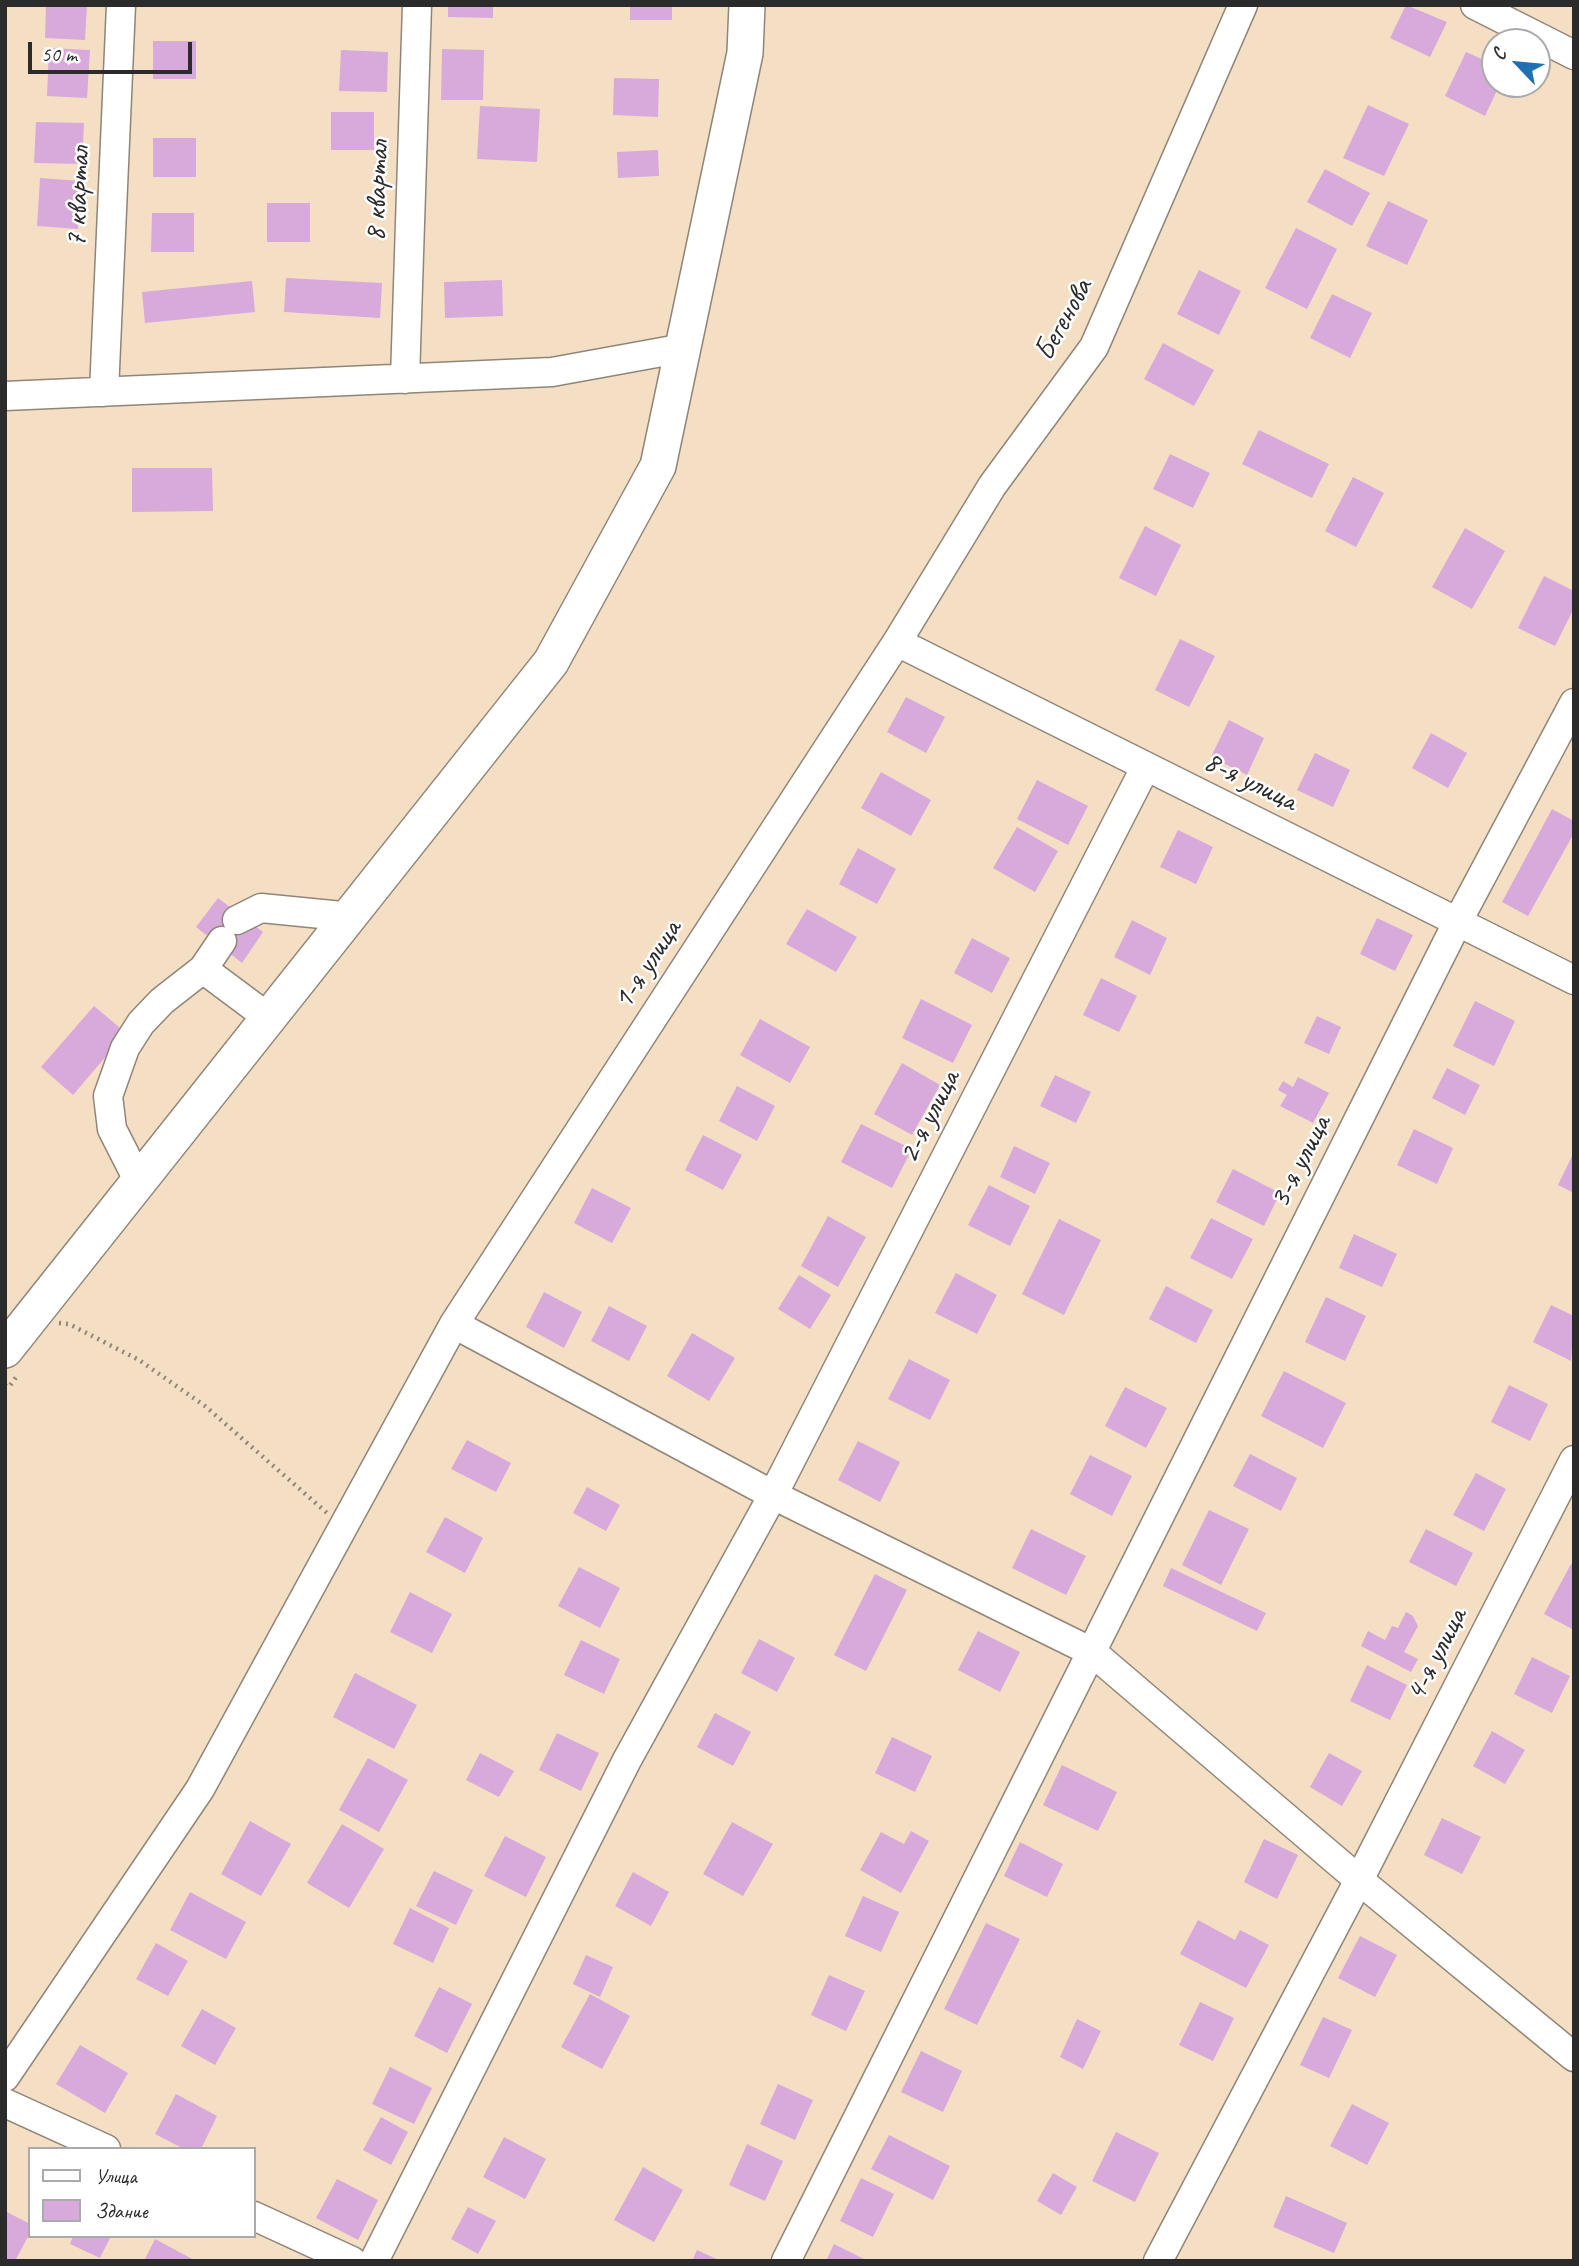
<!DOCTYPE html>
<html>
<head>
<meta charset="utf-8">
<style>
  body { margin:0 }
  #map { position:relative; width:1579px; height:2266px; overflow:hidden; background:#f5dfc4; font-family:Caveat,sans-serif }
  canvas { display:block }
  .frame { position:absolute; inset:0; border:7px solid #2b2b2b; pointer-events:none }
  .legend { position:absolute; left:28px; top:2147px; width:228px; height:91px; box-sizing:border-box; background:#fff; border:2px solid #aaa; margin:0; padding:9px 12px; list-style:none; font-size:21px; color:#2b2b2b }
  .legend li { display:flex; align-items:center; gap:14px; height:35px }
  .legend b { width:35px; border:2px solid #aaa }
  .north { position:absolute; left:1481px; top:28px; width:70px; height:70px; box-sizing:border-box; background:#fff; border:2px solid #aaa; border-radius:50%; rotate:296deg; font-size:19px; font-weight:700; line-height:28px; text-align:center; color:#2b2b2b }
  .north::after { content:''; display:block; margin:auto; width:24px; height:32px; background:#1f6fb2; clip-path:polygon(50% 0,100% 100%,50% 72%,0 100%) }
  .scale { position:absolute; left:28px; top:42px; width:164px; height:32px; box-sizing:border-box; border:4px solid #2b2b2b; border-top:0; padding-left:9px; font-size:21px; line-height:24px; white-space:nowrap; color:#2b2b2b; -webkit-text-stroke:5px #fff; paint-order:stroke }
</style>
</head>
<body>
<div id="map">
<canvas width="1579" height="2266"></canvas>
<div class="frame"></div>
<ul class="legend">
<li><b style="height:9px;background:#fff"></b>Улица</li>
<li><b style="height:19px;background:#d8a9db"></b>Здание</li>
</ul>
<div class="north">С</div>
<div class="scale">50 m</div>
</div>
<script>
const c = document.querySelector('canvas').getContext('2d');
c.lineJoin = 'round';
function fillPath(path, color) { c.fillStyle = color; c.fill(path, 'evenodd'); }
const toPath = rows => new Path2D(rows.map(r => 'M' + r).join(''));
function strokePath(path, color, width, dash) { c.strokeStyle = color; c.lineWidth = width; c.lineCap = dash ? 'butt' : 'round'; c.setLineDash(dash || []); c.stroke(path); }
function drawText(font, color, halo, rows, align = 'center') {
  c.font = font + ' Caveat,sans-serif'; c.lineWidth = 5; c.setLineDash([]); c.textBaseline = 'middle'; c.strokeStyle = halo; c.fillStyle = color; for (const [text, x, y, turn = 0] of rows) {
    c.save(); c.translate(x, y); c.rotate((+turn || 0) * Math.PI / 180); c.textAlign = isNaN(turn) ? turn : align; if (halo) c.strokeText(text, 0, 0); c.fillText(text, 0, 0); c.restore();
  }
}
const building = toPath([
  [46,5,87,5,85,40,45,38],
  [448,5,493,5,493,18,448,17],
  [630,5,672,5,672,20,630,20],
  [1406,5,1447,22,1430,57,1390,38],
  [153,41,196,41,196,79,153,79],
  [49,48,90,50,87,98,47,96],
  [442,49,484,50,483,100,441,100],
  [341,50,388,52,387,92,339,91],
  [1466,52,1495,65,1495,84,1500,84,1485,116,1445,96],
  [614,78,659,79,658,117,613,115],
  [1368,105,1409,124,1384,176,1343,158],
  [480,106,540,109,537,162,477,159],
  [331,112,374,112,374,150,331,150],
  [36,122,84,123,82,164,34,163],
  [153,138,196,138,196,177,153,177],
  [658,150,659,176,618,178,617,152],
  [1325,169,1370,193,1352,226,1307,202],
  [40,178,81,181,78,229,37,226],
  [1388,201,1428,220,1407,265,1366,246],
  [267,203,310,203,310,242,267,242],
  [152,213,194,213,194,252,151,252],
  [1296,228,1337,249,1307,309,1265,288],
  [1199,270,1241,291,1219,335,1177,314],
  [286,278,382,283,380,318,284,312],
  [502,280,503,316,445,318,444,282],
  [252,281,255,312,145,323,142,292],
  [1332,294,1372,313,1350,358,1310,338],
  [1163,343,1214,370,1194,406,1144,379],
  [1259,430,1329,464,1312,498,1242,464],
  [1170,454,1210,473,1193,508,1153,489],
  [132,468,212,468,213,511,132,512],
  [1353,477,1384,493,1356,547,1325,531],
  [1145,526,1181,545,1156,596,1119,578],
  [1465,528,1505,551,1472,609,1432,587],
  [1544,576,1574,591,1574,608,1555,646,1518,628],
  [1180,639,1215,656,1189,707,1155,690],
  [906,697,945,717,926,753,887,732],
  [1229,720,1264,738,1247,775,1211,757],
  [1431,733,1467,753,1448,788,1412,768],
  [1315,753,1350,770,1333,807,1297,790],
  [881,772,931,800,911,836,861,808],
  [1037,780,1088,806,1068,845,1017,819],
  [1552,809,1574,821,1574,833,1528,916,1502,902],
  [1017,827,1058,851,1035,892,993,868],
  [1178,830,1213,847,1196,884,1160,867],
  [858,848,896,869,877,904,839,884],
  [218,898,263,932,242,963,196,927],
  [807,909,857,937,836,972,786,944],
  [1377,918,1413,935,1395,971,1360,954],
  [1132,920,1167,938,1150,975,1114,957],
  [972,938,1010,958,992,993,954,973],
  [1101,978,1137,996,1119,1032,1083,1015],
  [921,999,972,1025,953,1063,902,1038],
  [1475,1001,1515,1021,1494,1066,1453,1046],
  [94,1006,126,1033,73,1095,41,1067],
  [1317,1016,1341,1027,1329,1054,1304,1043],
  [760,1019,810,1047,790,1083,740,1055],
  [902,1063,940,1085,912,1135,874,1114],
  [1447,1068,1480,1085,1465,1115,1432,1098],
  [1055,1075,1091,1092,1076,1123,1040,1106],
  [1298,1077,1329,1093,1313,1123,1280,1106,1287,1095,1278,1090,1283,1081,1293,1087],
  [737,1086,775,1106,757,1141,719,1121],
  [861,1124,912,1149,892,1188,841,1162],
  [1414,1129,1453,1148,1437,1184,1397,1165],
  [703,1135,742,1155,723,1190,685,1170],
  [1014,1146,1050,1163,1035,1194,1000,1177],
  [1574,1152,1574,1193,1558,1185],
  [1233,1169,1280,1193,1264,1226,1216,1202],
  [989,1185,1030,1206,1010,1246,968,1225],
  [592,1188,631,1208,612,1243,574,1223],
  [828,1216,866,1237,838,1287,801,1266],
  [1211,1218,1253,1239,1232,1279,1190,1258],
  [1059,1219,1101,1240,1064,1315,1022,1294],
  [1354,1234,1397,1254,1382,1287,1339,1268],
  [956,1273,997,1295,977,1334,935,1313],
  [799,1275,831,1295,810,1329,778,1309],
  [1166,1286,1213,1310,1196,1343,1149,1319],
  [544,1292,582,1312,564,1348,526,1327],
  [1326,1297,1366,1316,1345,1361,1305,1342],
  [1551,1305,1574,1316,1571,1361,1533,1342],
  [609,1306,647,1326,629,1361,591,1341],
  [692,1333,735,1358,709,1401,667,1376],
  [909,1359,950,1380,930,1420,888,1399],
  [1284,1371,1346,1403,1323,1448,1261,1416],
  [1509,1385,1548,1404,1530,1441,1491,1422],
  [1125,1387,1167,1408,1146,1448,1105,1426],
  [467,1440,511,1463,496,1492,451,1469],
  [858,1441,900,1462,880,1502,838,1480],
  [1250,1454,1297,1478,1281,1511,1233,1486],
  [1090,1455,1132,1476,1112,1516,1070,1494],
  [1476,1473,1506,1489,1484,1531,1453,1515],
  [587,1487,620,1505,606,1531,573,1513],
  [1209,1510,1249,1529,1221,1585,1182,1565],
  [445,1517,483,1538,465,1573,426,1552],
  [1031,1529,1086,1556,1066,1595,1012,1568],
  [1426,1529,1473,1553,1456,1586,1409,1562],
  [1571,1564,1574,1565,1574,1630,1544,1614],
  [579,1567,620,1588,600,1628,558,1606],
  [1171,1568,1266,1613,1257,1631,1163,1586],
  [875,1574,907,1590,866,1671,834,1655],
  [410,1592,452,1614,432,1653,390,1632],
  [1406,1612,1413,1616,1418,1626,1404,1652,1418,1659,1411,1672,1361,1646,1368,1631,1385,1640,1392,1626,1398,1628],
  [978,1631,1020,1652,1000,1692,958,1670],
  [759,1639,795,1658,777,1692,741,1673],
  [581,1640,620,1659,604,1694,564,1675],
  [1532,1657,1570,1676,1552,1713,1514,1694],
  [1367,1665,1407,1685,1390,1720,1350,1701],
  [355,1673,417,1705,394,1749,333,1717],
  [715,1713,751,1732,733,1766,697,1747],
  [1492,1731,1525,1750,1505,1784,1473,1766],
  [557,1733,599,1753,581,1791,539,1770],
  [892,1737,932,1756,915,1792,875,1773],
  [480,1753,514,1771,499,1797,466,1780],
  [1329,1753,1362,1771,1342,1806,1310,1787],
  [368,1758,408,1780,379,1832,339,1810],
  [1062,1765,1117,1792,1098,1831,1043,1805],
  [1442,1818,1481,1837,1462,1874,1424,1855],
  [250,1821,291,1844,261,1896,221,1874],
  [732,1822,773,1844,743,1896,703,1874],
  [342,1824,384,1849,349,1908,307,1883],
  [911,1831,929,1841,901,1893,860,1870,881,1832,904,1844],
  [505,1836,546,1857,526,1897,484,1876],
  [1264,1839,1298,1855,1277,1899,1244,1882],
  [1020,1842,1063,1864,1047,1897,1004,1876],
  [434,1871,473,1890,456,1925,416,1906],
  [633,1872,669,1892,651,1926,615,1906],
  [190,1892,246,1922,226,1959,170,1930],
  [863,1896,899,1912,881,1952,845,1936],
  [410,1908,449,1928,433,1963,393,1944],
  [1198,1920,1235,1940,1240,1930,1269,1945,1246,1988,1180,1954],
  [986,1923,1020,1939,977,2025,944,2009],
  [1360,1936,1397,1955,1375,1997,1338,1978],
  [156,1943,188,1961,168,1996,136,1979],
  [586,1955,613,1967,600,1997,573,1984],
  [829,1975,865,1991,846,2031,811,2015],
  [439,1987,472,2004,447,2053,414,2036],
  [590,1994,630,2016,602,2069,561,2047],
  [1200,2002,1234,2018,1213,2061,1179,2045],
  [202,2009,236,2028,215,2065,181,2046],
  [1323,2017,1352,2030,1329,2078,1300,2065],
  [1077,2019,1101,2031,1083,2069,1060,2057],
  [80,2045,128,2073,105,2113,56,2084],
  [921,2051,962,2071,943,2112,901,2092],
  [390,2067,432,2088,414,2124,372,2104],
  [778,2084,813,2100,795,2140,760,2124],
  [176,2094,217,2116,201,2149,184,2149,155,2134],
  [1352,2104,1389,2123,1367,2165,1330,2146],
  [381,2117,408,2132,391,2165,363,2150],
  [1116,2132,1159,2153,1135,2202,1092,2181],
  [889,2135,950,2166,933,2200,871,2169],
  [504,2137,546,2159,525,2199,483,2177],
  [747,2144,783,2161,765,2201,729,2185],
  [643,2167,683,2190,654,2242,614,2220],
  [1053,2173,1077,2187,1061,2215,1037,2201],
  [861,2178,894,2194,873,2237,840,2221],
  [337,2179,378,2200,358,2240,316,2218],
  [1286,2196,1347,2223,1334,2253,1273,2227],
  [468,2207,496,2221,478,2254,451,2239],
  [5,2211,30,2224,30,2233,15,2261,5,2261],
  [73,2236,111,2236,100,2258,70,2244],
  [155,2239,196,2261,144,2261],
  [834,2244,868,2261,826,2261],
  [697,2250,721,2261,692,2261]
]);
const path = toPath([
  [59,1323,69,1324,139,1360,205,1406,327,1513],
  [5,1385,9,1387,17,1376]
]);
const minor = toPath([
  [1475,5,1574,55],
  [405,379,417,5],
  [104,392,121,5],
  [5,396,552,372,684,348],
  [897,642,1574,980],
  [237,920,261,908,352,917],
  [203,969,270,1019],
  [139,1182,112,1129,108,1096,125,1048,141,1023,162,1001,203,969,222,941],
  [454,1324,773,1495,1092,1652,1359,1880,1574,2057],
  [5,2077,200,1789,454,1324,897,642,992,486,1094,347,1243,5],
  [5,2103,106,2149],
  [254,2216,352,2261],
  [374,2261,627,1760,773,1495,1145,768],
  [786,2261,1458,921,1574,703],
  [1158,2261,1359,1880,1574,1460]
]);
const major = toPath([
  [5,1350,551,662,658,466,745,53,747,5]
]);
const streetNames = [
  ["8 квартал",378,191,-88],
  ["7 квартал",79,197,-88],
  ["Бегенова",1064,320,-61],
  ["8-я улица",1250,782,26],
  ["1-я улица",648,965,-57],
  ["2-я улица",930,1117,-63],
  ["3-я улица",1301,1162,-63],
  ["4-я улица",1437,1655,-63]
];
fillPath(building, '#d8a9db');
strokePath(minor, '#908578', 31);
strokePath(major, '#908578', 38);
strokePath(path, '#908578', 4.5, [2, 5]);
strokePath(minor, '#fff', 28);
strokePath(major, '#fff', 35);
drawText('30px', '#2b2b2b', '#fff', streetNames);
</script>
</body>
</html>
